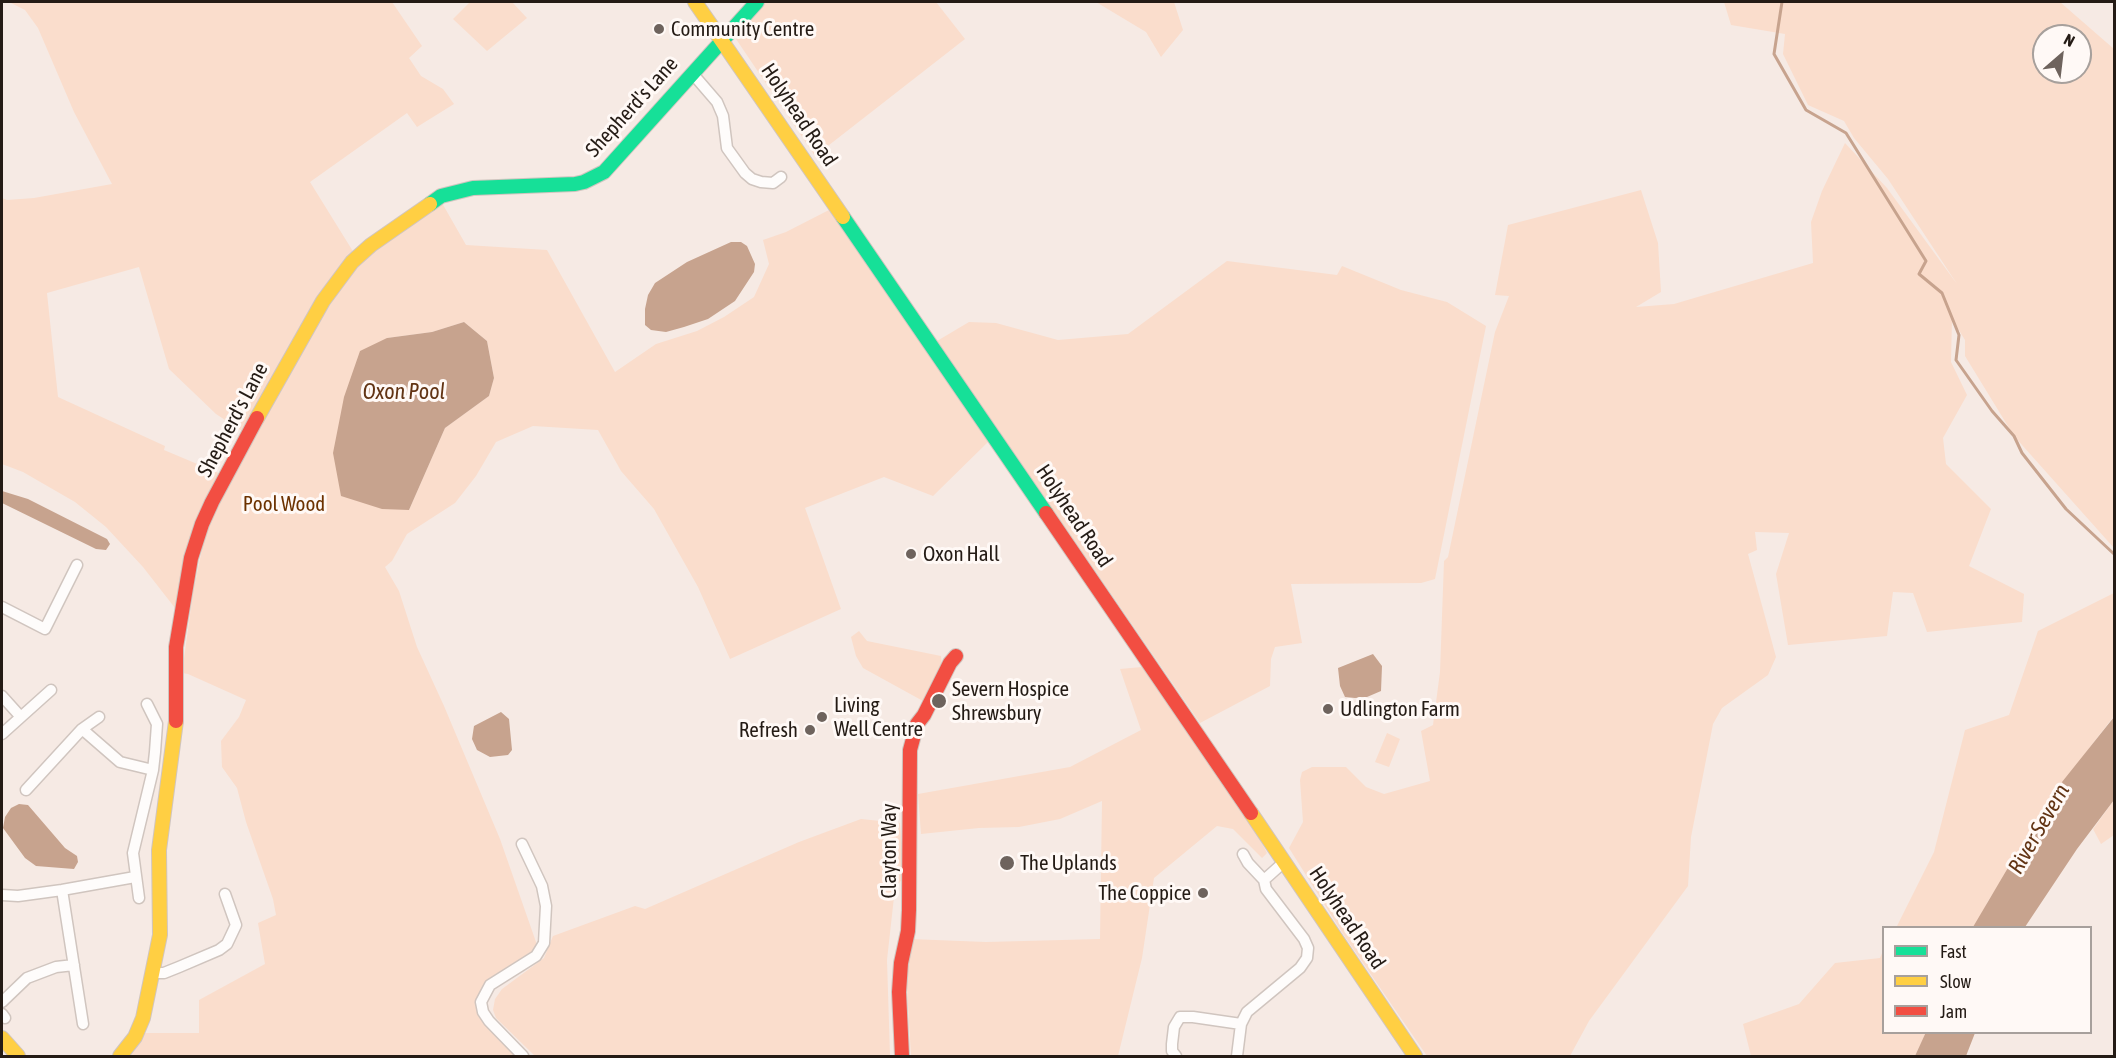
<!DOCTYPE html>
<html>
<head>
<meta charset="utf-8">
<style>
  body { margin:0 }
  #map { position:relative; width:2116px; height:1058px; overflow:hidden; background:#f6eae4; font-family:"Asap Condensed",sans-serif }
  canvas { display:block }
  .frame { position:absolute; inset:0; border:3px solid #241b15; pointer-events:none }
  .legend { position:absolute; left:1882px; top:926px; width:210px; height:108px; box-sizing:border-box; background:#fff9f6; border:2px solid #a7a09c; margin:0; padding:8px 10px; list-style:none; font-size:18px; color:#241b15 }
  .legend li { display:flex; align-items:center; gap:12px; height:30px }
  .legend b { width:30px; border:2px solid #a7a09c }
  .north { position:absolute; left:2032px; top:24px; width:60px; height:60px; box-sizing:border-box; background:#fff9f6; border:2px solid #a7a09c; border-radius:50%; rotate:28deg; font-size:16px; font-weight:700; line-height:24px; text-align:center; color:#241b15 }
  .north::after { content:''; display:block; margin:auto; width:21px; height:27px; background:#6e635d; clip-path:polygon(50% 0,100% 100%,50% 72%,0 100%) }
</style>
</head>
<body>
<div id="map">
<canvas width="2116" height="1058"></canvas>
<div class="frame"></div>
<ul class="legend">
<li><b style="height:8px;background:#16e098"></b>Fast</li>
<li><b style="height:8px;background:#ffcf43"></b>Slow</li>
<li><b style="height:8px;background:#f24e42"></b>Jam</li>
</ul>
<div class="north">N</div>
</div>
<script>
const c = document.querySelector('canvas').getContext('2d');
c.lineJoin = 'round';
function fillPath(path, color) { c.fillStyle = color; c.fill(path, 'evenodd'); }
const toPath = rows => new Path2D(rows.map(r => 'M' + r).join(''));
function strokePath(path, color, width, dash) { c.strokeStyle = color; c.lineWidth = width; c.lineCap = dash ? 'butt' : 'round'; c.setLineDash(dash || []); c.stroke(path); }
function drawText(font, color, halo, rows, align = 'center') {
  c.font = font + ' "Asap Condensed",sans-serif'; c.lineWidth = 6; c.setLineDash([]); c.textBaseline = 'middle'; c.strokeStyle = halo; c.fillStyle = color; for (const [text, x, y, turn = 0] of rows) {
    c.save(); c.translate(x, y); c.rotate((+turn || 0) * Math.PI / 180); c.textAlign = isNaN(turn) ? turn : align; if (halo) c.strokeText(text, 0, 0); c.fillText(text, 0, 0); c.restore();
  }
}
const green = toPath([
  [9,2,392,2,422,46,409,58,421,76,443,89,454,104,417,127,407,113,310,182,354,253,242,431,216,414,169,369,139,267,47,293,58,397,165,446,164,450,221,474,193,526,175,608,143,567,106,527,75,502,23,472,2,464,2,198,7,200,34,198,112,184,74,112,38,28,25,10],
  [470,2,512,2,527,18,487,51,453,19],
  [766,2,936,2,965,39,815,156,736,39,735,32],
  [1096,2,1174,2,1183,30,1161,57,1146,32],
  [1724,2,2060,2,2114,49,2114,548,2014,436,1965,356,1965,340,1952,319,1951,362,1967,395,1943,438,1946,464,1991,509,1969,566,2024,594,2022,622,1927,632,1913,593,1893,592,1887,636,1788,645,1776,574,1789,533,1755,532,1757,550,1748,554,1776,657,1768,675,1722,708,1713,724,1691,837,1688,886,1589,1021,1570,1056,1427,1056,1343,934,1289,848,1303,822,1300,780,1302,772,1312,767,1346,767,1366,787,1384,794,1430,781,1421,731,1433,725,1440,672,1444,561,1448,557,1495,332,1509,296,1495,295,1508,225,1641,190,1658,243,1661,292,1636,307,1674,304,1813,263,1811,222,1822,191,1845,143,1887,188,1957,284,1888,179,1854,138,1844,121,1808,105,1783,54,1785,34,1731,25],
  [2044,36,2080,36,2080,72,2044,72],
  [442,203,466,245,547,250,615,372,656,344,697,331,724,317,754,297,769,264,763,240,786,232,829,210,988,442,933,496,884,477,805,508,841,609,730,659,698,587,654,509,621,471,598,430,533,426,496,442,476,476,455,503,407,534,392,561,385,567,399,591,417,647,444,706,500,839,536,942,536,947,531,954,491,979,482,988,478,997,520,1056,128,1056,142,1033,199,1033,199,1000,265,964,258,923,276,915,273,899,246,822,237,788,222,767,221,741,239,717,246,700,188,674,182,673,193,593,208,520,330,300,353,268,371,250],
  [464,322,487,341,494,378,489,396,445,428,409,510,387,338,432,332],
  [1227,261,1337,275,1342,266,1401,290,1447,302,1486,326,1435,579,1421,583,1291,584,1302,643,1275,647,1271,659,1270,686,1200,723,937,341,969,322,996,323,1058,340,1128,334],
  [2114,593,2114,716,2090,747,1988,901,1976,927,1896,928,1934,852,1965,730,2009,715,2038,631],
  [859,631,867,641,941,656,942,666,923,701,863,668,856,656,851,637],
  [1142,667,1256,832,1267,853,1262,858,1233,829,1217,826,1154,878,1142,958,1118,1056,911,1056,907,988,910,939,986,942,1100,939,1102,801,1060,819,1019,827,979,828,921,834,918,794,1070,767,1141,730,1120,669],
  [1387,733,1400,739,1389,767,1375,762],
  [2114,800,2114,835,2101,844,2093,829],
  [861,819,900,823,904,877,895,888,887,960,890,1056,535,1056,496,1018,493,1010,495,999,502,989,544,958,553,936,635,906,645,909,799,842],
  [1883,951,1884,1032,1926,1033,1915,1056,1751,1056,1743,1024,1799,1004,1835,963,1880,958]
]);
const water = toPath([
  [731,242,741,242,747,246,755,264,754,272,735,301,708,319,684,327,666,332,651,330,645,325,645,309,648,295,655,283,687,262],
  [464,322,487,341,494,378,489,396,445,428,409,510,382,509,341,496,333,453,344,397,360,351,387,338,432,332],
  [2,491,28,499,107,539,110,544,106,550,96,549,2,503],
  [1373,654,1382,666,1381,691,1367,697,1355,698,1345,697,1340,686,1338,668],
  [501,712,509,719,512,750,508,755,490,757,477,750,472,739,474,726],
  [2114,717,2114,800,2077,849,2025,927,1973,927,2009,866,2035,835,2059,802,2065,789,2062,782],
  [19,804,28,805,65,848,77,856,78,862,74,869,36,866,25,858,3,828,5,817,11,808],
  [1926,1032,1975,1032,1975,1033,1966,1056,1915,1056]
]);
const stream = toPath([
  [1782,2,1774,54,1806,110,1846,133,1926,261,1919,274,1942,293,1959,335,1956,360,1992,411,2014,436,2022,453,2066,509,2114,554]
]);
const street = toPath([
  [692,73,717,102,723,116,727,148,745,173,752,179,761,182,773,183,781,177],
  [2,607,45,629,77,565],
  [2,696,20,716],
  [82,729,120,762,153,770],
  [2,734,51,690],
  [26,790,82,729,99,717],
  [522,844,542,886,546,906,544,943,536,956,490,985,481,1002,483,1012,489,1021,523,1056],
  [1243,854,1248,863,1264,880,1283,863],
  [62,890,83,1024],
  [2,895,18,896,62,890,135,877],
  [139,898,133,853,153,770,155,752,157,724,147,704],
  [153,973,164,973,179,967,219,950,227,944,236,925,225,894],
  [2,1002,27,978,56,967,74,965],
  [2,1014,5,1018],
  [1176,1056,1172,1051,1172,1044,1174,1027,1180,1017,1193,1017,1241,1024],
  [1237,1056,1241,1024,1247,1012,1300,968,1307,958,1308,948,1304,939,1266,889,1264,880]
]);
const fast = toPath([
  [430,204,441,196,473,188,575,184,584,182,604,172,757,2],
  [843,217,1046,513]
]);
const slow = toPath([
  [695,2,843,217],
  [257,418,323,301,352,262,371,245,430,204],
  [1251,813,1415,1056],
  [2,1038,18,1056],
  [120,1056,135,1037,143,1018,160,935,159,850,176,721]
]);
const jam = toPath([
  [1046,513,1251,813],
  [176,721,176,647,191,558,202,524,212,502,257,418],
  [902,1056,899,992,901,963,908,931,909,910,910,750,917,724,924,715,950,663,956,656]
]);
const markers = [
  [659,29,6,"#6e635d"],
  [911,554,6,"#6e635d"],
  [939,701,8,"#6e635d"],
  [1328,709,6,"#6e635d"],
  [822,717,6,"#6e635d"],
  [810,730,6,"#6e635d"],
  [1007,863,8,"#6e635d"],
  [1203,893,6,"#6e635d"]
];
const poiNames = [
  ["Community Centre",671,29],
  ["Oxon Hall",923,554],
  ["Severn Hospice",952,689],
  ["Shrewsbury",952,713],
  ["Living",834,705],
  ["Well Centre",834,729],
  ["Udlington Farm",1340,709],
  ["Refresh",798,730,"right"],
  ["The Uplands",1020,863],
  ["The Coppice",1191,893,"right"]
];
const streetNames = [
  ["Shepherd's Lane",632,107,-48],
  ["Holyhead Road",799,115,56],
  ["Shepherd's Lane",233,420,-62],
  ["Holyhead Road",1074,516,56],
  ["Clayton Way",889,851,-90],
  ["Holyhead Road",1347,918,56]
];
const parkNames = [
  ["Pool Wood",284,504]
];
const waterNames = [
  ["Oxon Pool",404,392],
  ["River Severn",2039,829,-60]
];
fillPath(green, '#faddcc');
fillPath(water, '#c7a38e');
strokePath(stream, '#c7a38e', 3);
strokePath(street, '#d0c5bf', 13);
strokePath(fast, '#d0c5bf', 16);
strokePath(slow, '#d0c5bf', 16);
strokePath(jam, '#d0c5bf', 16);
strokePath(street, '#fefcfb', 10);
strokePath(fast, '#16e098', 14);
strokePath(slow, '#ffcf43', 14);
strokePath(jam, '#f24e42', 14);
for (const [x, y, r, color] of markers) { const dot = new Path2D(); dot.arc(x, y, r, 0, 2 * Math.PI); c.fillStyle = color; c.fill(dot); strokePath(dot, '#fff9f6', 2); }
drawText('21px', '#241b15', '#fff9f6', poiNames, 'left');
drawText('21px', '#241b15', '#fff9f6', streetNames);
drawText('21px', '#6c3200', '#fff9f6', parkNames);
drawText('italic 22px', '#623414', '#fff9f6', waterNames);
</script>
</body>
</html>
